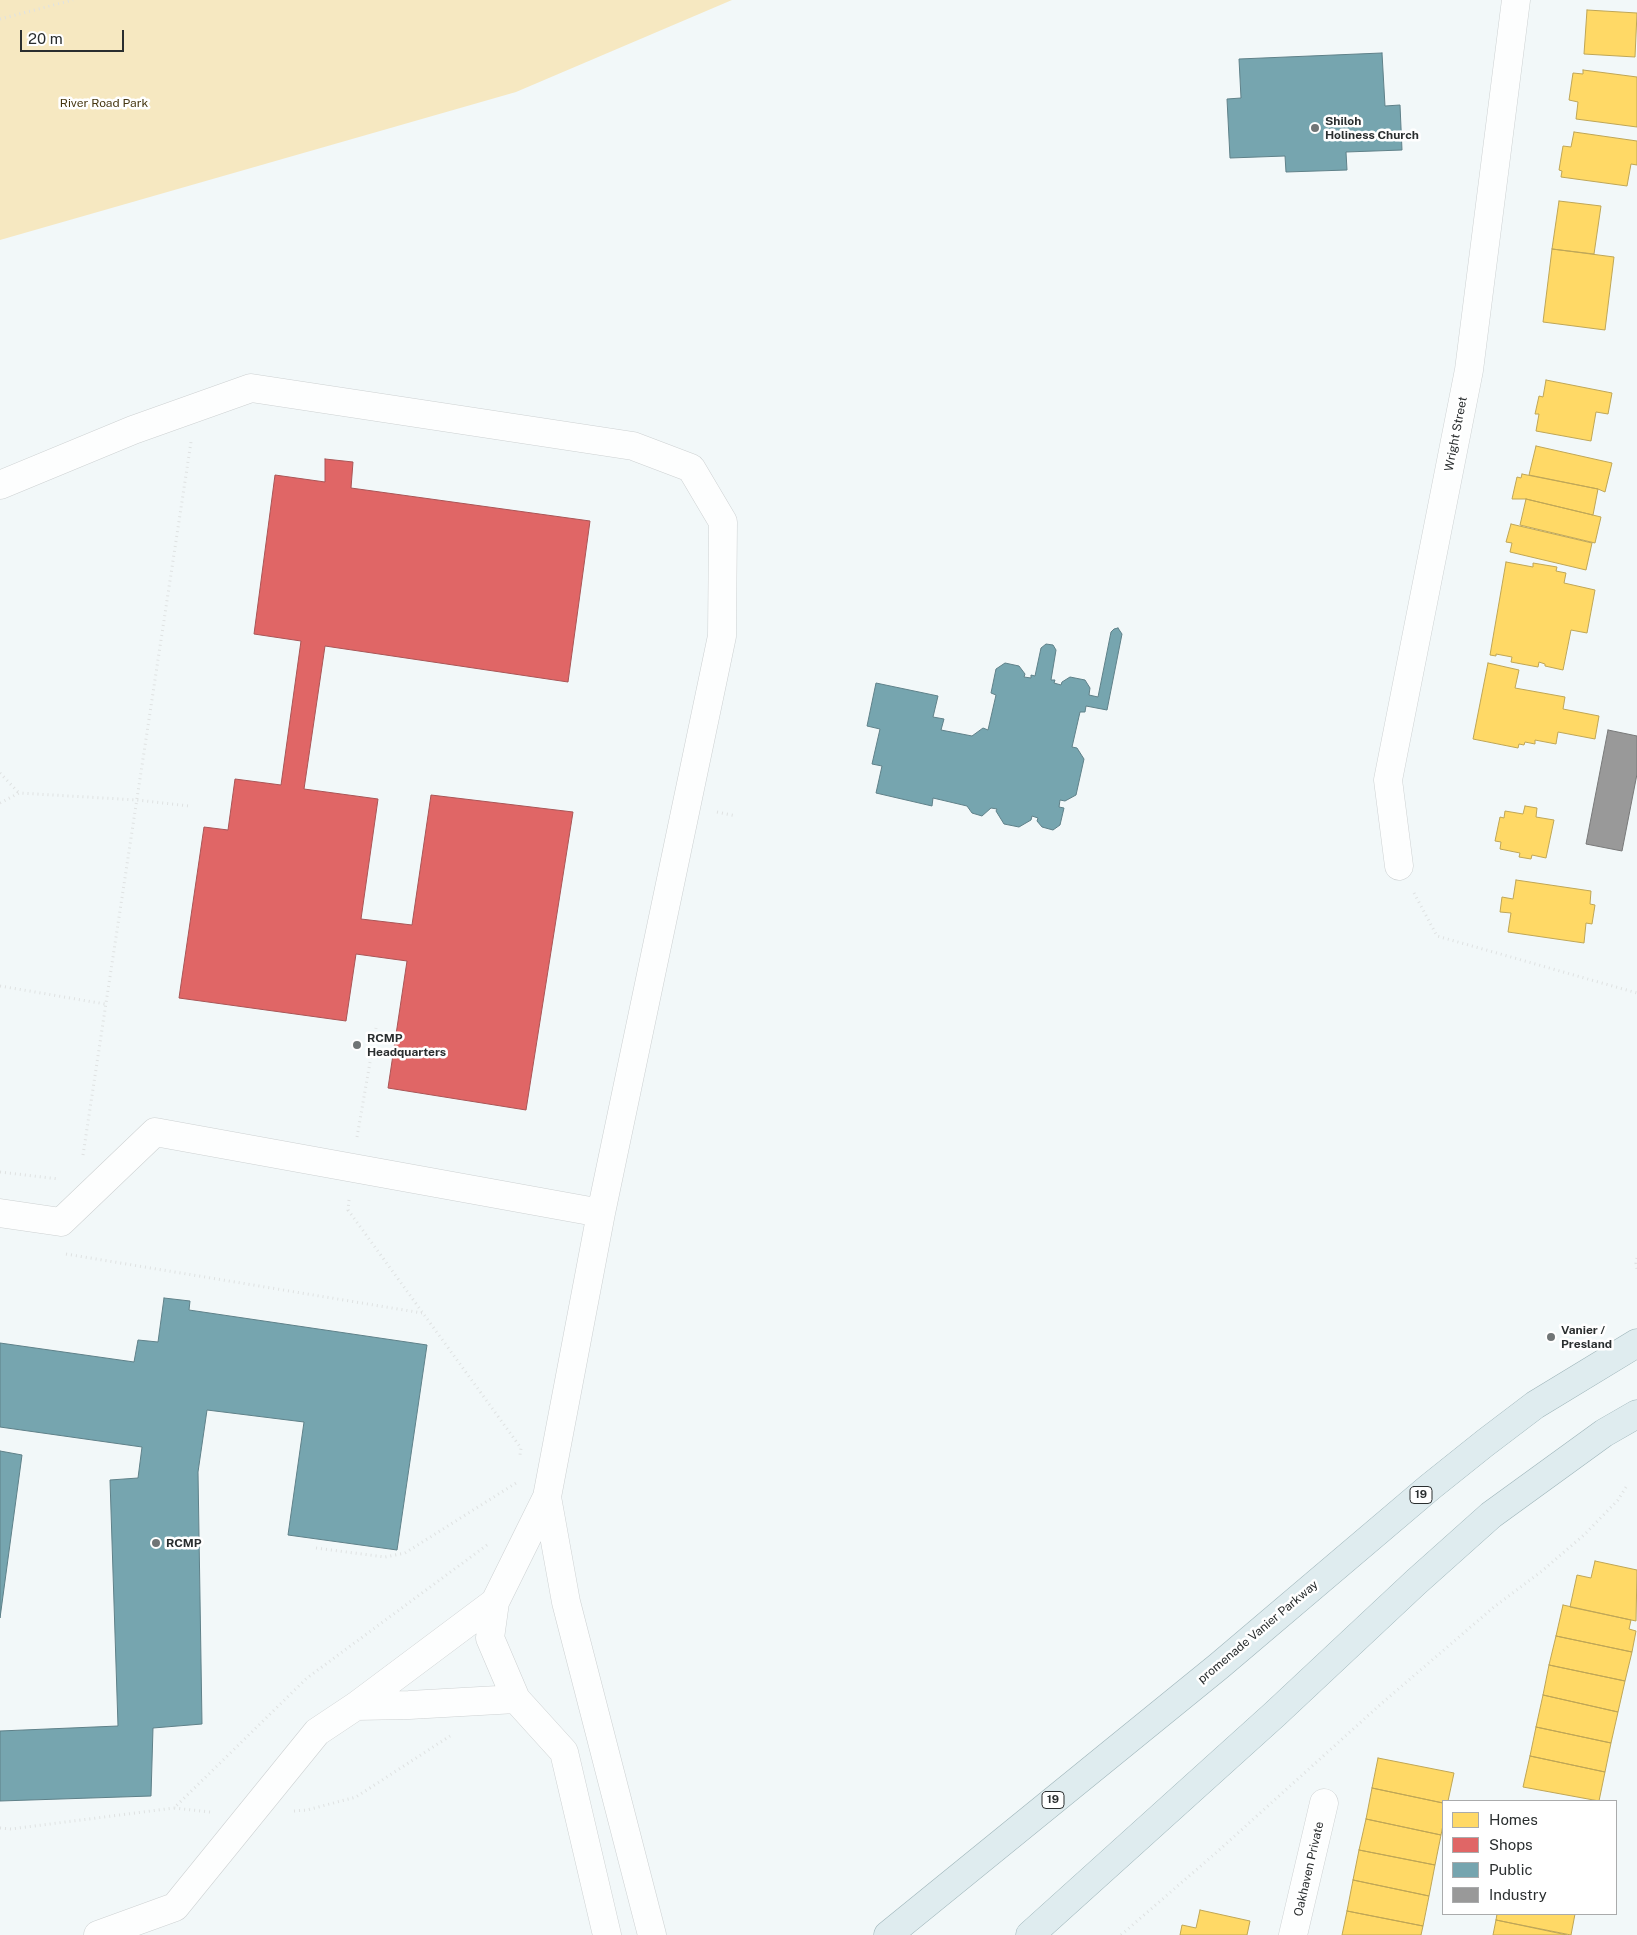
<!DOCTYPE html>
<html>
<head>
<meta charset="utf-8">
<style>
  body { margin:0 }
  #map { position:relative; width:1637px; height:1935px; overflow:hidden; background:#f2f8f9; font-family:"Public Sans",sans-serif }
  canvas { display:block }
  .legend { position:absolute; left:1442px; top:1800px; width:175px; height:115px; box-sizing:border-box; background:#fff; border:1px solid #aaabac; margin:0; padding:6px 9px; list-style:none; font-size:15px; color:#2a2e2f }
  .legend li { display:flex; align-items:center; gap:10px; height:25px }
  .legend b { width:25px; border:1px solid #aaabac }
  .scale { position:absolute; left:20px; top:30px; width:104px; height:22px; box-sizing:border-box; border:2px solid #2a2e2f; border-top:0; padding-left:6px; font-size:15px; line-height:18px; white-space:nowrap; color:#2a2e2f; -webkit-text-stroke:4px #fff; paint-order:stroke }
</style>
</head>
<body>
<div id="map">
<canvas width="1637" height="1935"></canvas>
<ul class="legend">
<li><b style="height:14px;background:#ffd966"></b>Homes</li>
<li><b style="height:14px;background:#e06666"></b>Shops</li>
<li><b style="height:14px;background:#76a5af"></b>Public</li>
<li><b style="height:14px;background:#999"></b>Industry</li>
</ul>
<div class="scale">20 m</div>
</div>
<script>
const c = document.querySelector('canvas').getContext('2d');
c.lineJoin = 'round';
function fillPath(path, color) { c.fillStyle = color; c.fill(path, 'evenodd'); }
const toPath = rows => new Path2D(rows.map(r => 'M' + r).join(''));
function strokePath(path, color, width, dash) { c.strokeStyle = color; c.lineWidth = width; c.lineCap = dash ? 'butt' : 'round'; c.setLineDash(dash || []); c.stroke(path); }
function drawText(font, color, halo, rows, align = 'center') {
  c.font = font + ' "Public Sans",sans-serif'; c.lineWidth = 5; c.setLineDash([]); c.textBaseline = 'middle'; c.strokeStyle = halo; c.fillStyle = color; for (const [text, x, y, turn = 0] of rows) {
    c.save(); c.translate(x, y); c.rotate((+turn || 0) * Math.PI / 180); c.textAlign = isNaN(turn) ? turn : align; if (halo) c.strokeText(text, 0, 0); c.fillText(text, 0, 0); c.restore();
  }
}
const green = toPath([
  [0,0,732,0,516,92,0,240]
]);
const homes = toPath([
  [1587,10,1637,13,1635,57,1584,54,1587,10],
  [1583,70,1637,77,1637,127,1576,119,1578,102,1569,100,1573,73,1583,74,1583,70],
  [1574,132,1637,141,1637,165,1631,164,1627,186,1561,177,1562,171,1559,170,1563,146,1571,147,1574,132],
  [1559,201,1601,206,1594,254,1552,249,1559,201],
  [1552,249,1614,257,1605,330,1543,322,1552,249],
  [1546,380,1612,393,1608,414,1596,412,1591,441,1536,431,1539,414,1535,414,1539,396,1543,397,1546,380],
  [1536,446,1612,463,1605,492,1598,489,1529,475,1536,446],
  [1522,474,1598,489,1593,515,1526,499,1512,499,1517,477,1521,478,1522,474],
  [1526,499,1601,517,1595,543,1520,525,1526,499],
  [1511,524,1592,543,1586,570,1510,552,1512,543,1506,542,1511,524],
  [1506,562,1533,567,1533,563,1557,567,1556,571,1566,573,1564,583,1595,590,1587,633,1571,630,1563,670,1545,666,1545,664,1539,662,1538,667,1511,662,1512,657,1496,654,1496,656,1490,655,1506,562],
  [1488,663,1519,670,1515,688,1565,697,1563,709,1599,716,1595,739,1558,732,1556,744,1535,740,1535,744,1525,742,1524,745,1519,744,1518,748,1473,739,1488,663],
  [1525,806,1537,808,1536,817,1554,820,1546,858,1532,855,1531,859,1519,857,1520,853,1500,849,1501,842,1495,841,1500,817,1504,818,1505,811,1523,814,1525,806],
  [1516,880,1591,891,1590,904,1595,905,1592,924,1586,923,1584,943,1508,932,1511,913,1500,912,1502,897,1513,899,1516,880],
  [1595,1561,1637,1570,1636,1621,1570,1607,1577,1575,1591,1578,1595,1561],
  [1563,1605,1631,1620,1629,1629,1636,1631,1632,1652,1556,1636,1563,1605],
  [1556,1636,1632,1652,1625,1681,1549,1665,1556,1636],
  [1549,1665,1625,1681,1618,1712,1543,1695,1549,1665],
  [1543,1695,1618,1712,1611,1743,1536,1727,1543,1695],
  [1536,1727,1611,1743,1605,1772,1530,1756,1536,1727],
  [1530,1756,1605,1772,1599,1801,1523,1787,1530,1756],
  [1378,1758,1454,1773,1448,1801,1443,1801,1443,1803,1372,1788,1378,1758],
  [1372,1788,1443,1803,1443,1825,1441,1835,1366,1819,1372,1788],
  [1366,1819,1441,1835,1435,1865,1359,1850,1366,1819],
  [1359,1850,1435,1865,1429,1896,1353,1880,1359,1850],
  [1353,1880,1429,1896,1423,1926,1347,1911,1353,1880],
  [1200,1910,1250,1921,1247,1935,1180,1935,1182,1925,1196,1928,1200,1910],
  [1347,1911,1423,1926,1421,1935,1342,1935,1347,1911],
  [1497,1914,1575,1914,1571,1935,1496,1920,1497,1914],
  [1496,1920,1567,1935,1493,1935,1496,1920]
]);
const shops = toPath([
  [325,459,353,462,351,488,590,521,568,682,325,646,304,789,378,799,361,919,412,925,431,795,573,812,526,1110,388,1088,407,961,356,954,346,1021,179,998,204,827,228,830,235,779,281,785,301,641,254,634,275,475,325,482,325,459]
]);
const public = toPath([
  [1382,53,1385,106,1400,105,1402,150,1346,152,1347,170,1286,172,1285,156,1230,158,1227,99,1241,98,1239,59,1382,53],
  [1118,628,1122,634,1107,710,1086,706,1085,712,1080,712,1072,747,1077,748,1084,759,1076,795,1065,801,1060,800,1059,807,1064,808,1060,825,1053,830,1042,827,1037,821,1038,818,1032,816,1031,820,1019,827,1004,824,996,811,997,809,991,808,982,816,972,813,967,806,933,798,932,806,876,793,882,766,872,764,880,729,867,726,876,683,938,696,933,717,944,719,941,730,972,736,983,728,988,730,996,695,991,693,996,669,1005,663,1019,666,1025,674,1024,677,1031,678,1031,675,1035,676,1041,648,1046,644,1053,645,1056,650,1051,680,1055,680,1054,683,1061,685,1062,682,1070,677,1085,680,1090,688,1089,695,1098,697,1111,632,1114,629,1118,628],
  [164,1298,190,1301,189,1310,427,1345,397,1550,288,1535,304,1422,207,1410,198,1472,202,1724,153,1728,151,1796,0,1801,0,1731,118,1726,110,1480,138,1478,142,1447,0,1427,0,1343,134,1362,138,1340,158,1342,164,1298],
  [0,1451,22,1455,0,1618,0,1451]
]);
const industry = toPath([
  [1608,730,1637,736,1637,774,1622,851,1586,844,1608,730]
]);
const path = toPath([
  [0,19,73,0],
  [0,773,19,793],
  [0,803,19,793,137,800,189,806],
  [717,812,736,816],
  [1414,893,1437,936,1637,993],
  [0,986,105,1004],
  [357,1137,376,1028],
  [83,1155,191,442],
  [0,1172,59,1179],
  [349,1200,348,1210,521,1448,520,1455],
  [66,1254,422,1313],
  [1637,1258,1636,1263,1637,1269],
  [316,1548,385,1557,405,1553,516,1483],
  [294,1811,307,1810,356,1797,450,1736],
  [210,1812,174,1808,307,1678,487,1545],
  [0,1828,11,1829,174,1808],
  [1121,1935,1218,1851,1382,1703,1494,1607,1542,1571,1585,1534,1618,1500,1628,1484]
]);
const minor = toPath([
  [0,485,133,430,251,388,633,446,691,468,723,522,722,636,601,1213,547,1497,495,1602,490,1638,516,1699,564,1752,607,1935],
  [1399,866,1388,780,1469,370,1516,0],
  [0,1213,61,1222,155,1132,601,1213],
  [547,1497,566,1602,652,1935],
  [356,1706,409,1705,516,1699],
  [98,1935,175,1907,317,1732,356,1706,495,1602],
  [1293,1935,1324,1803]
]);
const major = toPath([
  [888,1935,1219,1666,1430,1487,1485,1443,1535,1405,1637,1343],
  [1030,1935,1275,1714,1416,1582,1491,1515,1604,1433,1637,1414]
]);
const markers = [
  [1315,128,5,"#707576"],
  [357,1045,5,"#707576"],
  [1551,1337,5,"#707576"],
  [156,1543,5,"#707576"]
];
const shields = [
  [1421,1495,22],
  [1053,1800,22]
];
const shieldNames = [
  ["19",1421,1495],
  ["19",1053,1800]
];
const parkNames = [
  ["River Road Park",104,103]
];
const poiNames = [
  ["Shiloh",1325,121],
  ["Holiness Church",1325,135],
  ["RCMP",367,1038],
  ["Headquarters",367,1052],
  ["Vanier /",1561,1330],
  ["Presland",1561,1344],
  ["RCMP",166,1543]
];
const streetNames = [
  ["Wright Street",1456,434,-79],
  ["promenade Vanier Parkway",1258,1632,-40],
  ["Oakhaven Private",1309,1869,-77]
];
fillPath(green, '#f6e8c1');
fillPath(homes, '#ffd966');
strokePath(homes, '#bfa656', 1);
fillPath(shops, '#e06666');
strokePath(shops, '#a95556', 1);
fillPath(public, '#76a5af');
strokePath(public, '#5f8189', 1);
fillPath(industry, '#999');
strokePath(industry, '#787979', 1);
strokePath(minor, '#cdd1d2', 29);
strokePath(major, '#9db4b9', 29);
strokePath(path, '#dfe2e2', 3, [1, 4]);
strokePath(minor, '#fdfefe', 28);
strokePath(major, '#dfecef', 28);
for (const [x, y, r, color] of markers) { const dot = new Path2D(); dot.arc(x, y, r, 0, 2 * Math.PI); c.fillStyle = color; c.fill(dot); strokePath(dot, '#fff', 2); }
for (const [x, y, w] of shields) { const box = new Path2D(); box.roundRect(x - w / 2, y - 8.5, w, 17, 4); c.fillStyle = '#fff'; c.fill(box); strokePath(box, '#2a2e2f', 1); }
drawText('bold 11px', '#2a2e2f', null, shieldNames);
drawText('12px', '#453611', '#fff', parkNames);
drawText('bold 12px', '#2a2e2f', '#fff', poiNames, 'left');
drawText('12px', '#2a2e2f', '#fff', streetNames);
</script>
</body>
</html>
